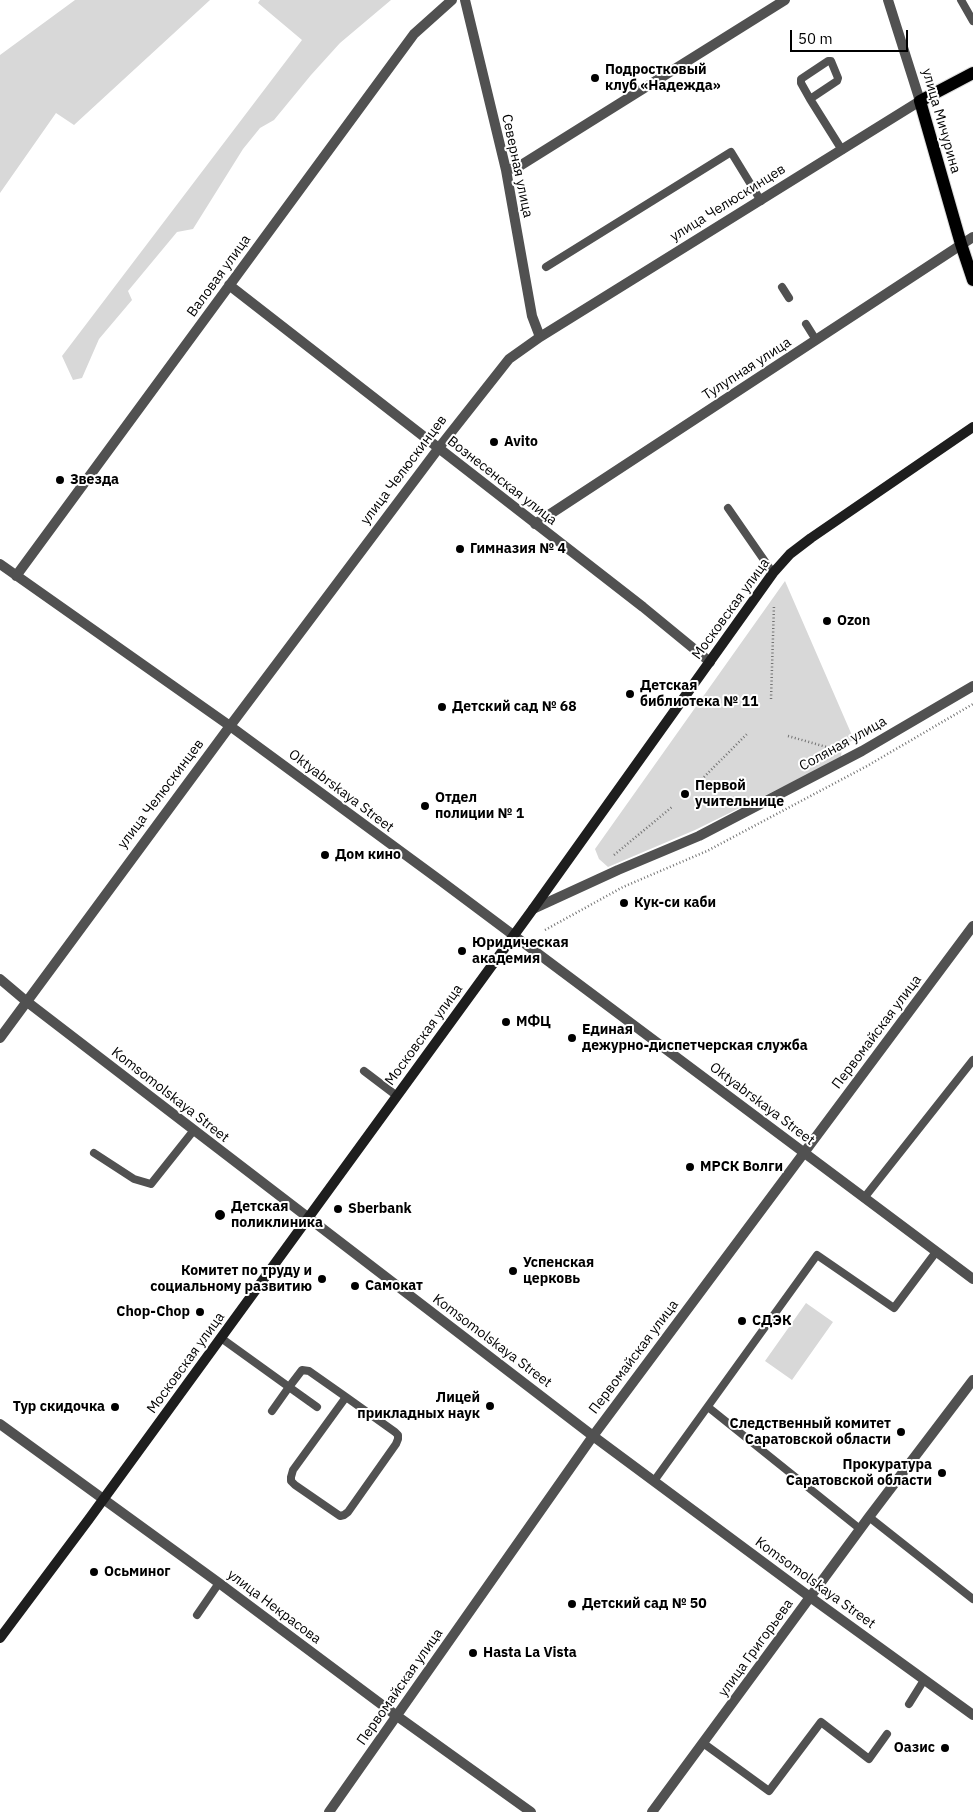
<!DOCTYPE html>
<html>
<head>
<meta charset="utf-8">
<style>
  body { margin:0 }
  #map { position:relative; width:973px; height:1812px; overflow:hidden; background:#fff; font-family:"IBM Plex Sans",sans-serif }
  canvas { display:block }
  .scale { position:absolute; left:790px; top:30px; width:118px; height:22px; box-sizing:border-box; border:2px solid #000; border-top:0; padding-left:6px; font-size:15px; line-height:18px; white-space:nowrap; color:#000; -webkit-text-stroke:4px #fff; paint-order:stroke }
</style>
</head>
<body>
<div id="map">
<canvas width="973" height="1812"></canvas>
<div class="scale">50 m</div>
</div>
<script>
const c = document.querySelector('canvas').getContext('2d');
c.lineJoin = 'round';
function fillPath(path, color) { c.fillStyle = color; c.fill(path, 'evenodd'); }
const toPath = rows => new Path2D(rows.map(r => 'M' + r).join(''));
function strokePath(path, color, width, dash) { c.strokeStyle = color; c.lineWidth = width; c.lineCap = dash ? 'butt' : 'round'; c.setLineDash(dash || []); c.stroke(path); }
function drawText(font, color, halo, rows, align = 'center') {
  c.font = font + ' "IBM Plex Sans",sans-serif'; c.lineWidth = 4; c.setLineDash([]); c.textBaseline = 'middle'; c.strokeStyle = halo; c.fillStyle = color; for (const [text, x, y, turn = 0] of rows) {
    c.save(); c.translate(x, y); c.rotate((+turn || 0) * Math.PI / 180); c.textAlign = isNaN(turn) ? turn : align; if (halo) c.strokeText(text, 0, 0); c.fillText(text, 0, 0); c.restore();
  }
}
const green = toPath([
  [75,0,210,0,74,125,56,113,0,193,0,55],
  [260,0,391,0,340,43,311,75,274,120,260,128,243,149,193,229,177,232,128,291,132,300,99,339,82,378,73,380,62,356,302,40,258,3],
  [785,581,854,740,842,745,841,758,695,830,608,867,599,859,595,849],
  [806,1303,833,1322,792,1380,765,1361]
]);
const path = toPath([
  [771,699,774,605],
  [788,736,837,750],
  [699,782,747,734],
  [614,855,672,807],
  [545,930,623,887,707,851,867,766,973,704]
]);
const lane = toPath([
  [961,0,973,21],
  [810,99,801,83,801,79,828,61,831,61,838,78,837,81,810,99,842,150],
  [546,267,731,152,761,201],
  [782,287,789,298],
  [806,324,816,340],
  [728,508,773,573],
  [364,1071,397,1096],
  [94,1153,134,1179,151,1184,194,1130],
  [864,1198,973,1060],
  [221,1338,289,1387,302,1370,309,1371,346,1397,395,1432,398,1435,398,1439,396,1444,348,1512,344,1515,340,1516,295,1485,291,1481,291,1477,293,1470,346,1397],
  [708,1407,860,1529],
  [272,1411,289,1387,317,1407],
  [654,1481,817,1255,894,1308,936,1252],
  [869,1517,973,1599],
  [197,1615,219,1583],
  [909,1704,924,1680],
  [703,1743,769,1791,821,1722,869,1759,887,1734]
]);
const street = toPath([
  [465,0,506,170,532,316,540,337],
  [506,170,518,167,785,0],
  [229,285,643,607,710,662],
  [535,524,973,237],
  [0,564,230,726,441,881,973,1279],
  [16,576,414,34,452,0],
  [533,909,618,870,699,836,862,751,973,686],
  [0,979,26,1001,194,1130,593,1436,810,1597,973,1715],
  [0,1038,230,726,438,449,509,359,540,337,920,101,888,0],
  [0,1424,219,1583,397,1716,531,1812],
  [329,1812,593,1436,973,926],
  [652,1812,869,1517,973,1380]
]);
const secondary = toPath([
  [0,1638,89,1519,533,909,773,573,790,554,811,538,973,427]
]);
const primary = toPath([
  [973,73,920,101,961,244,973,280]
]);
const markers = [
  [595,78,5,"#000"],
  [494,442,5,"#000"],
  [60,480,5,"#000"],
  [460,549,5,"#000"],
  [827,621,5,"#000"],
  [630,694,5,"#000"],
  [442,707,5,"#000"],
  [685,794,5,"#000"],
  [425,806,5,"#000"],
  [325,855,5,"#000"],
  [624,903,5,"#000"],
  [462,951,5,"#000"],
  [506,1022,5,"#000"],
  [572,1038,5,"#000"],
  [690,1167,5,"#000"],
  [338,1209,5,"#000"],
  [220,1215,6,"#000"],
  [513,1271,5,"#000"],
  [322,1279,5,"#000"],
  [355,1286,5,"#000"],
  [200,1312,5,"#000"],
  [742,1321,5,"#000"],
  [490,1406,5,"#000"],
  [115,1407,5,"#000"],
  [901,1432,5,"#000"],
  [942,1473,5,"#000"],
  [94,1572,5,"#000"],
  [572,1604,5,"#000"],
  [473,1653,5,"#000"],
  [945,1748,5,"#000"]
];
const poiNames = [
  ["Подростковый",605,70],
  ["клуб «Надежда»",605,86],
  ["Avito",504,442],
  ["Звезда",70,480],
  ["Гимназия № 4",470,549],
  ["Ozon",837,621],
  ["Детская",640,686],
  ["библиотека № 11",640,702],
  ["Детский сад № 68",452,707],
  ["Первой",695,786],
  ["учительнице",695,802],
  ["Отдел",435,798],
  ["полиции № 1",435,814],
  ["Дом кино",335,855],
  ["Кук-си каби",634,903],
  ["Юридическая",472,943],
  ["академия",472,959],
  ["МФЦ",516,1022],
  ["Единая",582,1030],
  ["дежурно-диспетчерская служба",582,1046],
  ["МРСК Волги",700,1167],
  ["Детская",231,1207],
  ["поликлиника",231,1223],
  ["Sberbank",348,1209],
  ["Успенская",523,1263],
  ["церковь",523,1279],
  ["Комитет по труду и",312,1271,"right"],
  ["социальному развитию",312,1287,"right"],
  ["Самокат",365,1286],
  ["Chop-Chop",190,1312,"right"],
  ["СДЭК",752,1321],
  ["Лицей",480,1398,"right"],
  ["прикладных наук",480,1414,"right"],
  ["Тур скидочка",105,1407,"right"],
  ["Следственный комитет",891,1424,"right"],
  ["Саратовской области",891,1440,"right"],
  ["Прокуратура",932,1465,"right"],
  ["Саратовской области",932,1481,"right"],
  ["Осьминог",104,1572],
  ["Детский сад № 50",582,1604],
  ["Hasta La Vista",483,1653],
  ["Оазис",935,1748,"right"]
];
const streetNames = [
  ["улица Мичурина",941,121,74],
  ["Северная улица",517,166,78],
  ["улица Челюскинцев",728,203,-32],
  ["Валовая улица",219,276,-54],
  ["Тулупная улица",747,369,-33],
  ["улица Челюскинцев",404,470,-53],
  ["Вознесенская улица",502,481,38],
  ["Московская улица",731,609,-54],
  ["Соляная улица",843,744,-29],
  ["Oktyabrskaya Street",341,791,37],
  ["улица Челюскинцев",161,794,-53],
  ["Первомайская улица",877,1032,-53],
  ["Московская улица",424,1035,-54],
  ["Komsomolskaya Street",170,1095,38],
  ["Oktyabrskaya Street",762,1104,37],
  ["Komsomolskaya Street",492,1341,37],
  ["Первомайская улица",634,1357,-53],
  ["Московская улица",186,1363,-54],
  ["Komsomolskaya Street",815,1583,36],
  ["улица Некрасова",274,1607,37],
  ["улица Григорьева",756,1648,-54],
  ["Первомайская улица",400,1687,-55]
];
fillPath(green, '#d8d8d8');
strokePath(primary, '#dbdbdb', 14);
strokePath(path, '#737373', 2.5, [1, 2.5]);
strokePath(lane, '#515151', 8);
strokePath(street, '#515151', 10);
strokePath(secondary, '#1e1e1e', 10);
strokePath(primary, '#000', 12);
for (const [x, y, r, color] of markers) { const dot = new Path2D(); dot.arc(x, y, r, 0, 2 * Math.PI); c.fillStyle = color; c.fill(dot); strokePath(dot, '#fff', 2); }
drawText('bold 14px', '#000', '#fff', poiNames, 'left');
drawText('14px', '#000', '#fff', streetNames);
</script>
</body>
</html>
